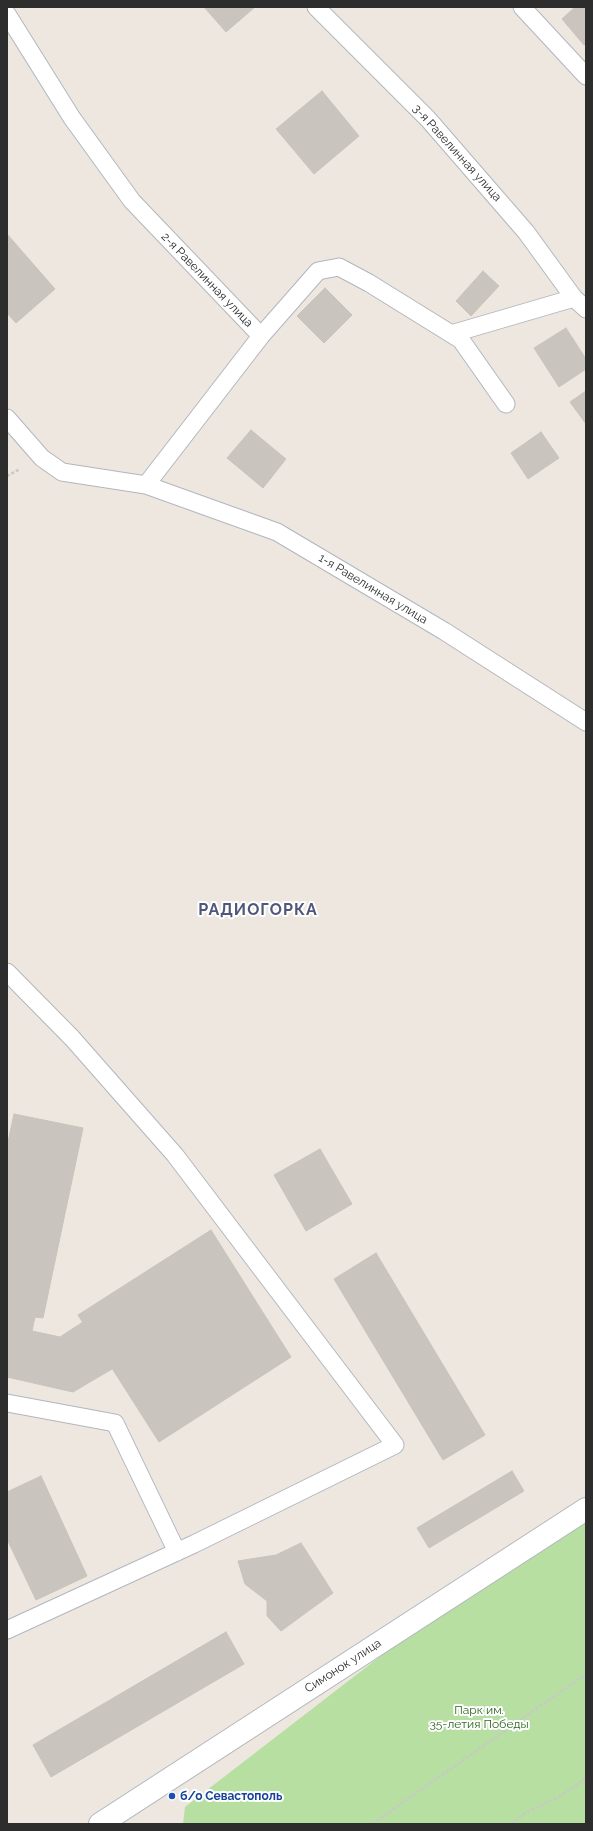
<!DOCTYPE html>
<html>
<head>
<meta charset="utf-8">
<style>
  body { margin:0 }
  #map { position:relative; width:593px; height:1831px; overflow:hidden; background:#ede7e0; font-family:Raleway,sans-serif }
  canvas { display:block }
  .frame { position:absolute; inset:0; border:8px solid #2d2d2d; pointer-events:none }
</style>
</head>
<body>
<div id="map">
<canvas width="593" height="1831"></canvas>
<div class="frame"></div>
</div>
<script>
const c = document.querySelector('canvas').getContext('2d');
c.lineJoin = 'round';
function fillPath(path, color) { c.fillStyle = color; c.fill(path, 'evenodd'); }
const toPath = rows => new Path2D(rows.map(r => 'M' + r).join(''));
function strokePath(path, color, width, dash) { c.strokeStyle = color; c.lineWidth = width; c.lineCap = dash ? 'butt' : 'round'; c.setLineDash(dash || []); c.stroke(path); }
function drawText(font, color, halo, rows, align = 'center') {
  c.font = font + ' Raleway,sans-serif'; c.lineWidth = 4; c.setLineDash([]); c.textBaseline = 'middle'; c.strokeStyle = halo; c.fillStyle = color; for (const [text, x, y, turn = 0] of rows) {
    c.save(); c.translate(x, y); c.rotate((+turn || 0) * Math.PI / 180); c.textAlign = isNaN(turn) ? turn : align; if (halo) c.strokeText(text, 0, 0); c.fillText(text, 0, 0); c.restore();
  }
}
const green = toPath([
  [586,1515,586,1824,183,1824,185,1807,496,1567]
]);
const building = toPath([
  [204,7,255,7,226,32,204,7],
  [575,7,586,7,586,43,584,45,562,19,575,7],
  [322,91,359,136,314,174,276,129,322,91],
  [7,234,55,289,16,323,7,313,7,234],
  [483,271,499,286,471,316,456,301,483,271],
  [325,288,352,315,324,343,297,316,325,288],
  [566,328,586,359,586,369,559,387,534,348,566,328],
  [586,391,586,424,570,402,586,391],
  [251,430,286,459,263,488,227,458,251,430],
  [541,432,559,458,528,479,511,453,541,432],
  [14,1114,83,1128,43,1318,35,1317,32,1331,60,1337,83,1322,112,1369,73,1392,7,1377,7,1147,14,1114],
  [320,1149,352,1204,306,1231,274,1175,320,1149],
  [211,1230,291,1357,159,1442,78,1315,211,1230],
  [376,1253,485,1435,443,1460,334,1279,376,1253],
  [512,1471,524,1491,429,1548,417,1528,512,1471],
  [41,1476,87,1576,36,1600,7,1539,7,1492,41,1476],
  [301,1543,333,1593,281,1631,267,1616,267,1601,245,1584,238,1561,276,1555,301,1543],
  [226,1632,244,1664,51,1777,33,1745,226,1632]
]);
const path = toPath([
  [7,476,20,469],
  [372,1824,586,1674],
  [511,1824,524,1814,562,1795,586,1778]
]);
const lane = toPath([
  [316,7,428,119,526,232,574,298,586,309],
  [522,7,586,76],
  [7,14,72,118,132,201,261,336,318,271,339,267,369,283,461,340,506,404],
  [451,334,574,298],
  [7,418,42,458,62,472,146,485,277,532,444,631,586,722],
  [146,485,261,336],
  [7,972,72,1038,175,1155,395,1445,194,1544,7,1630],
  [7,1403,115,1423,177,1552]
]);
const street = toPath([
  [100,1824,586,1509]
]);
const markers = [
  [172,1796,4,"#1a4fb4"]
];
const streetNames = [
  ["3-я Равелинная улица",457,153,48],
  ["2-я Равелинная улица",207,280,46],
  ["1-я Равелинная улица",373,589,31],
  ["Симонок улица",343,1666,-33]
];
const parkNames = [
  ["Парк им.",479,1710],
  ["35-летия Победы",479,1724]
];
const transitNames = [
  ["б/о Севастополь",180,1796]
];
const districtNames = [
  ["РАДИОГОРКА",258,910]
];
fillPath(green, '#b6dfa1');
fillPath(building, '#c9c5be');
strokePath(building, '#c8c3ba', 1);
strokePath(lane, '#b3b6bf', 19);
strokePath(street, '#b3b6bf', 24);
strokePath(path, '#c8c8c8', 2.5, [3, 2]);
strokePath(lane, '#fff', 17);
strokePath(street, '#fff', 22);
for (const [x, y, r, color] of markers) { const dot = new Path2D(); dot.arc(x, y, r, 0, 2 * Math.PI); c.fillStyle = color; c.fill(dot); strokePath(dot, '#fff', 1.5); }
drawText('12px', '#2d2d2d', '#fff', streetNames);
drawText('12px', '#2f6521', '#fff', parkNames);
drawText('bold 12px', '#164399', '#fff', transitNames, 'left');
c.letterSpacing = '1px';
drawText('bold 16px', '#50577a', '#fff', districtNames);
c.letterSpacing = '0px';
</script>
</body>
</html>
